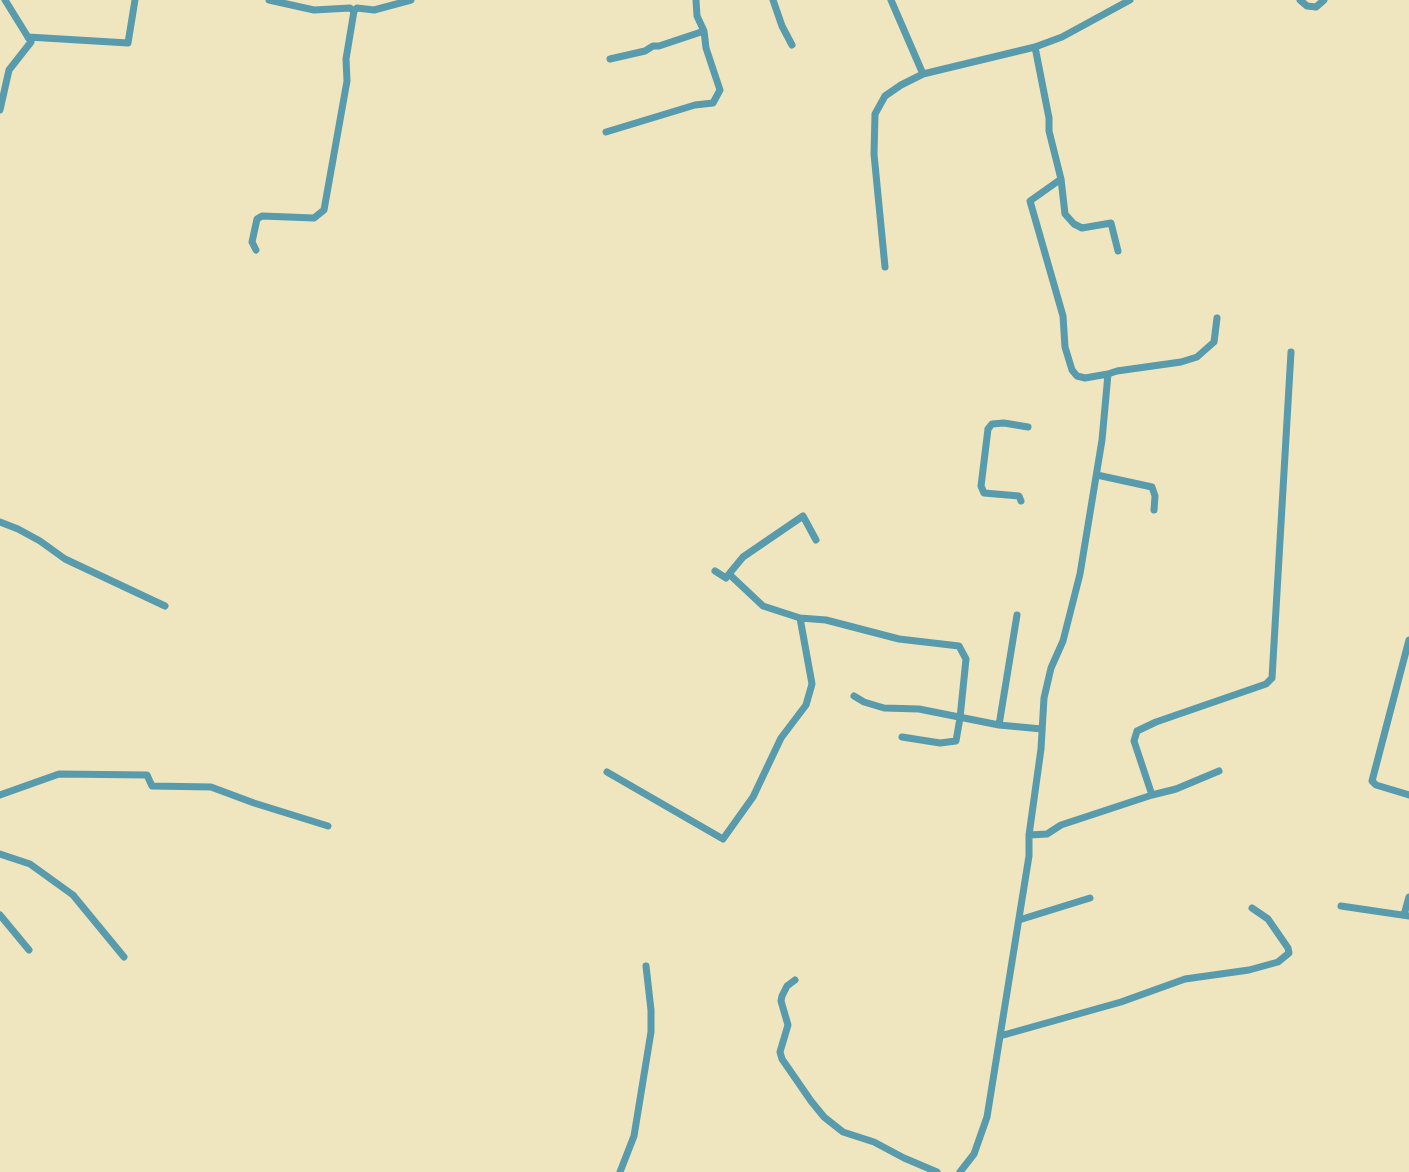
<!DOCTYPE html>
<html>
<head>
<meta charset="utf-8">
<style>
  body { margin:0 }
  canvas { display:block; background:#efe5be }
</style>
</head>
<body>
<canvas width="1409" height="1172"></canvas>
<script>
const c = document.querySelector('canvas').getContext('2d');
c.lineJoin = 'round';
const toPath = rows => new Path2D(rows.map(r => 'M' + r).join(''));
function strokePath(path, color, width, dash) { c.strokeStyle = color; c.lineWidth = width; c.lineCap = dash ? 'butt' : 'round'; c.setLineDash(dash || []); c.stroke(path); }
const street = toPath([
  [269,0,314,10,350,8,354,11,357,8,374,10,411,0],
  [773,0,782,26,792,45],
  [891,0,923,74,1035,47,1062,37,1130,0],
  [1300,0,1307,6,1316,7,1324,0],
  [28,37,128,43,135,0],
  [1035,47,1049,118,1049,131,1061,179,1030,201,1063,316,1065,347,1072,370,1077,376,1085,378,1108,374,1102,440,1080,574,1063,641,1051,668,1044,698,1041,749,1029,835,1047,834,1061,825,1152,795],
  [610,59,645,51,653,46,659,46,704,31],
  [0,110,9,70,31,42,5,0],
  [606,132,695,105,713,103,720,90,706,48,704,31,697,16,696,0],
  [1061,179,1065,214,1074,224,1082,228,1111,223,1118,251],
  [256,250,252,242,257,219,262,216,314,218,324,210,347,81,346,59,354,11],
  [885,267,874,154,875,114,885,96,901,85,923,74],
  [1108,374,1117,371,1181,362,1197,357,1214,342,1217,318],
  [1097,475,1152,487,1155,496,1154,510],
  [1021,501,1019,496,984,493,981,486,988,429,992,424,1004,423,1028,427],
  [0,522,18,529,40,541,65,559,165,606],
  [715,571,726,578,729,574,763,606,800,618,826,620,899,639,959,646,966,659,960,718,956,741,940,743,902,737],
  [729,574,743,557,803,516,816,540],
  [1409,640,1372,781,1376,785,1409,795],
  [854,696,864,702,884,708,919,709,999,725,1042,729],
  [999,725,1017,615],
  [1219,771,1176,789,1152,795,1134,741,1137,731,1156,722,1266,684,1272,678,1291,352],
  [607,772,723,839,753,797,781,738,806,705,812,684,800,618],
  [0,795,59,774,147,775,152,786,211,787,254,803,328,826],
  [0,854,30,864,73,895,124,957],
  [1341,906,1409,916],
  [0,915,29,950],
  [1404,915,1409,897],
  [1019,920,1090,898],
  [795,980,787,986,782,996,781,1001,788,1025,780,1052,782,1059,811,1101,824,1117,843,1132,874,1142,904,1158,937,1172],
  [1000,1036,1121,1002,1185,979,1249,970,1278,962,1289,953,1288,948,1268,919,1252,908],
  [620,1172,634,1136,651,1032,651,1010,646,966],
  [960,1172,974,1154,987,1117,1029,856,1029,835]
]);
strokePath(street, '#589bac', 7);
</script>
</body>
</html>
